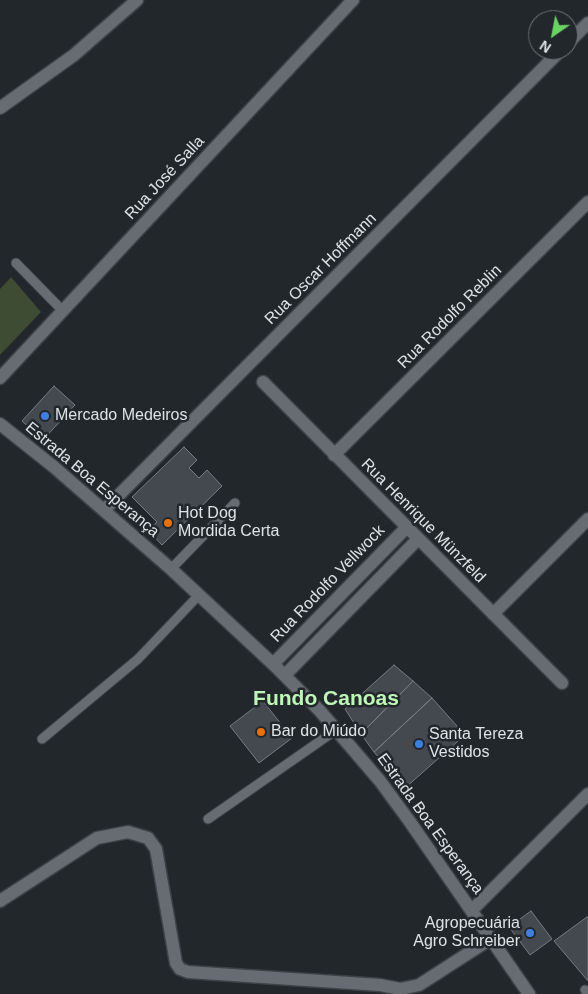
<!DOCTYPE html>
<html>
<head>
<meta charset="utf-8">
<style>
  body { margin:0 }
  #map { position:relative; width:588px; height:994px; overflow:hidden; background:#22272b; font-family:Arial,sans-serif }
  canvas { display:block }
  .north { position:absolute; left:528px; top:10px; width:50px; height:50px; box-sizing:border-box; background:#22272b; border:1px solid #6e7276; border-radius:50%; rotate:213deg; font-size:14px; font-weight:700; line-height:20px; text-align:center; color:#dfe2e6 }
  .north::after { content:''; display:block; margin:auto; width:18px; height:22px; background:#6ad363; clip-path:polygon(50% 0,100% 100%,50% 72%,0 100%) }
</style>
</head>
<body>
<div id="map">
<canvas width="588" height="994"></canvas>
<div class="north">N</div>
</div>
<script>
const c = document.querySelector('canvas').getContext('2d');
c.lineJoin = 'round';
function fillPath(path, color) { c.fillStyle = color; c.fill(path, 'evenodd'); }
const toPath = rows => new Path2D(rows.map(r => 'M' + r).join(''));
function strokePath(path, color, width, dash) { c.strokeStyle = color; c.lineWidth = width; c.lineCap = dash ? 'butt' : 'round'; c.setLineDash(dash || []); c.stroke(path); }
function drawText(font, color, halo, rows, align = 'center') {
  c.font = font + ' Arial,sans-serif'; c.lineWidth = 5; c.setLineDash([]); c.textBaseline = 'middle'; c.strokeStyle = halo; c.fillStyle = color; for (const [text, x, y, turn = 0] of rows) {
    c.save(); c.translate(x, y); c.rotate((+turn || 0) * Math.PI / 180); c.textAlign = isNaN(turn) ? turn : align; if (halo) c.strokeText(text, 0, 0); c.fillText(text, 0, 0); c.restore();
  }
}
const green = toPath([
  [11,277,41,312,0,355,0,289]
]);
const building = toPath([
  [54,386,75,405,43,440,22,421,54,386],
  [184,447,197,460,189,468,199,478,207,470,222,486,162,545,148,530,157,522,132,497,184,447],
  [394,665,413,681,361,734,345,709,394,665],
  [413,681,432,698,374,752,361,734,413,681],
  [432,698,465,735,405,788,374,752,432,698],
  [263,701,292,738,259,763,230,726,263,701],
  [531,911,552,939,530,955,509,927,531,911],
  [587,917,588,918,588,981,554,941,587,917]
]);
const service = toPath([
  [16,263,63,311],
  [171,569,235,503],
  [42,739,138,659,199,595],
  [208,819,336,730],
  [585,990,588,993]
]);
const minor = toPath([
  [568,43,588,23],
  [0,108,74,55,137,0],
  [0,378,353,0],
  [263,382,562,683],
  [334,455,588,202],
  [104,510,561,50],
  [493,614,588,519],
  [273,664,407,527],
  [285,675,418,539],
  [0,901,97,838,128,832,148,838,156,849,176,963,180,969,188,972,380,985,400,989,419,985,492,938],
  [473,909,588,794]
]);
const tertiary = toPath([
  [0,424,54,467,171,569,273,664,320,711,380,781,410,822,529,994]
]);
const markers = [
  [45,416,5,"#3f7fe0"],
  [168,523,5,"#e8710a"],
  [261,732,5,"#e8710a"],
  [419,744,5,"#3f7fe0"],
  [530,933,5,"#3f7fe0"]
];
const streetNames = [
  ["Rua José Salla",165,178,-47],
  ["Rua Oscar Hoffmann",321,269,-45],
  ["Rua Rodolfo Reblin",450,317,-45],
  ["Estrada Boa Esperança",92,480,40],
  ["Rua Henrique Münzfeld",423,521,45],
  ["Rua Rodolfo Vellwock",328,584,-46],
  ["Estrada Boa Esperança",430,824,54]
];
const poiNames = [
  ["Mercado Medeiros",55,416],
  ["Hot Dog",178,514],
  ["Mordida Certa",178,532],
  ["Bar do Miúdo",271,732],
  ["Santa Tereza",429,735],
  ["Vestidos",429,753],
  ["Agropecuária",520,924,"right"],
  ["Agro Schreiber",520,942,"right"]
];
const districtNames = [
  ["Fundo Canoas",326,699]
];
fillPath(green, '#3d4c32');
fillPath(building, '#44494f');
strokePath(building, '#757b81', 1);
strokePath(service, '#3e4246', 11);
strokePath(minor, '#3e4246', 15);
strokePath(tertiary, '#3e4246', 15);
strokePath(service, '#666c72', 9);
strokePath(minor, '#666c72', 12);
strokePath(tertiary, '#666c72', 12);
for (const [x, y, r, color] of markers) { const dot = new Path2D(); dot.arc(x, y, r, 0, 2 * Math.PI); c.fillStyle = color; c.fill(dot); strokePath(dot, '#22272b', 2); }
drawText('16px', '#dfe2e6', '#22272b', streetNames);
drawText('16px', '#dfe2e6', '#22272b', poiNames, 'left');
drawText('bold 21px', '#bef6b8', '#22272b', districtNames);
</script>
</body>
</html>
